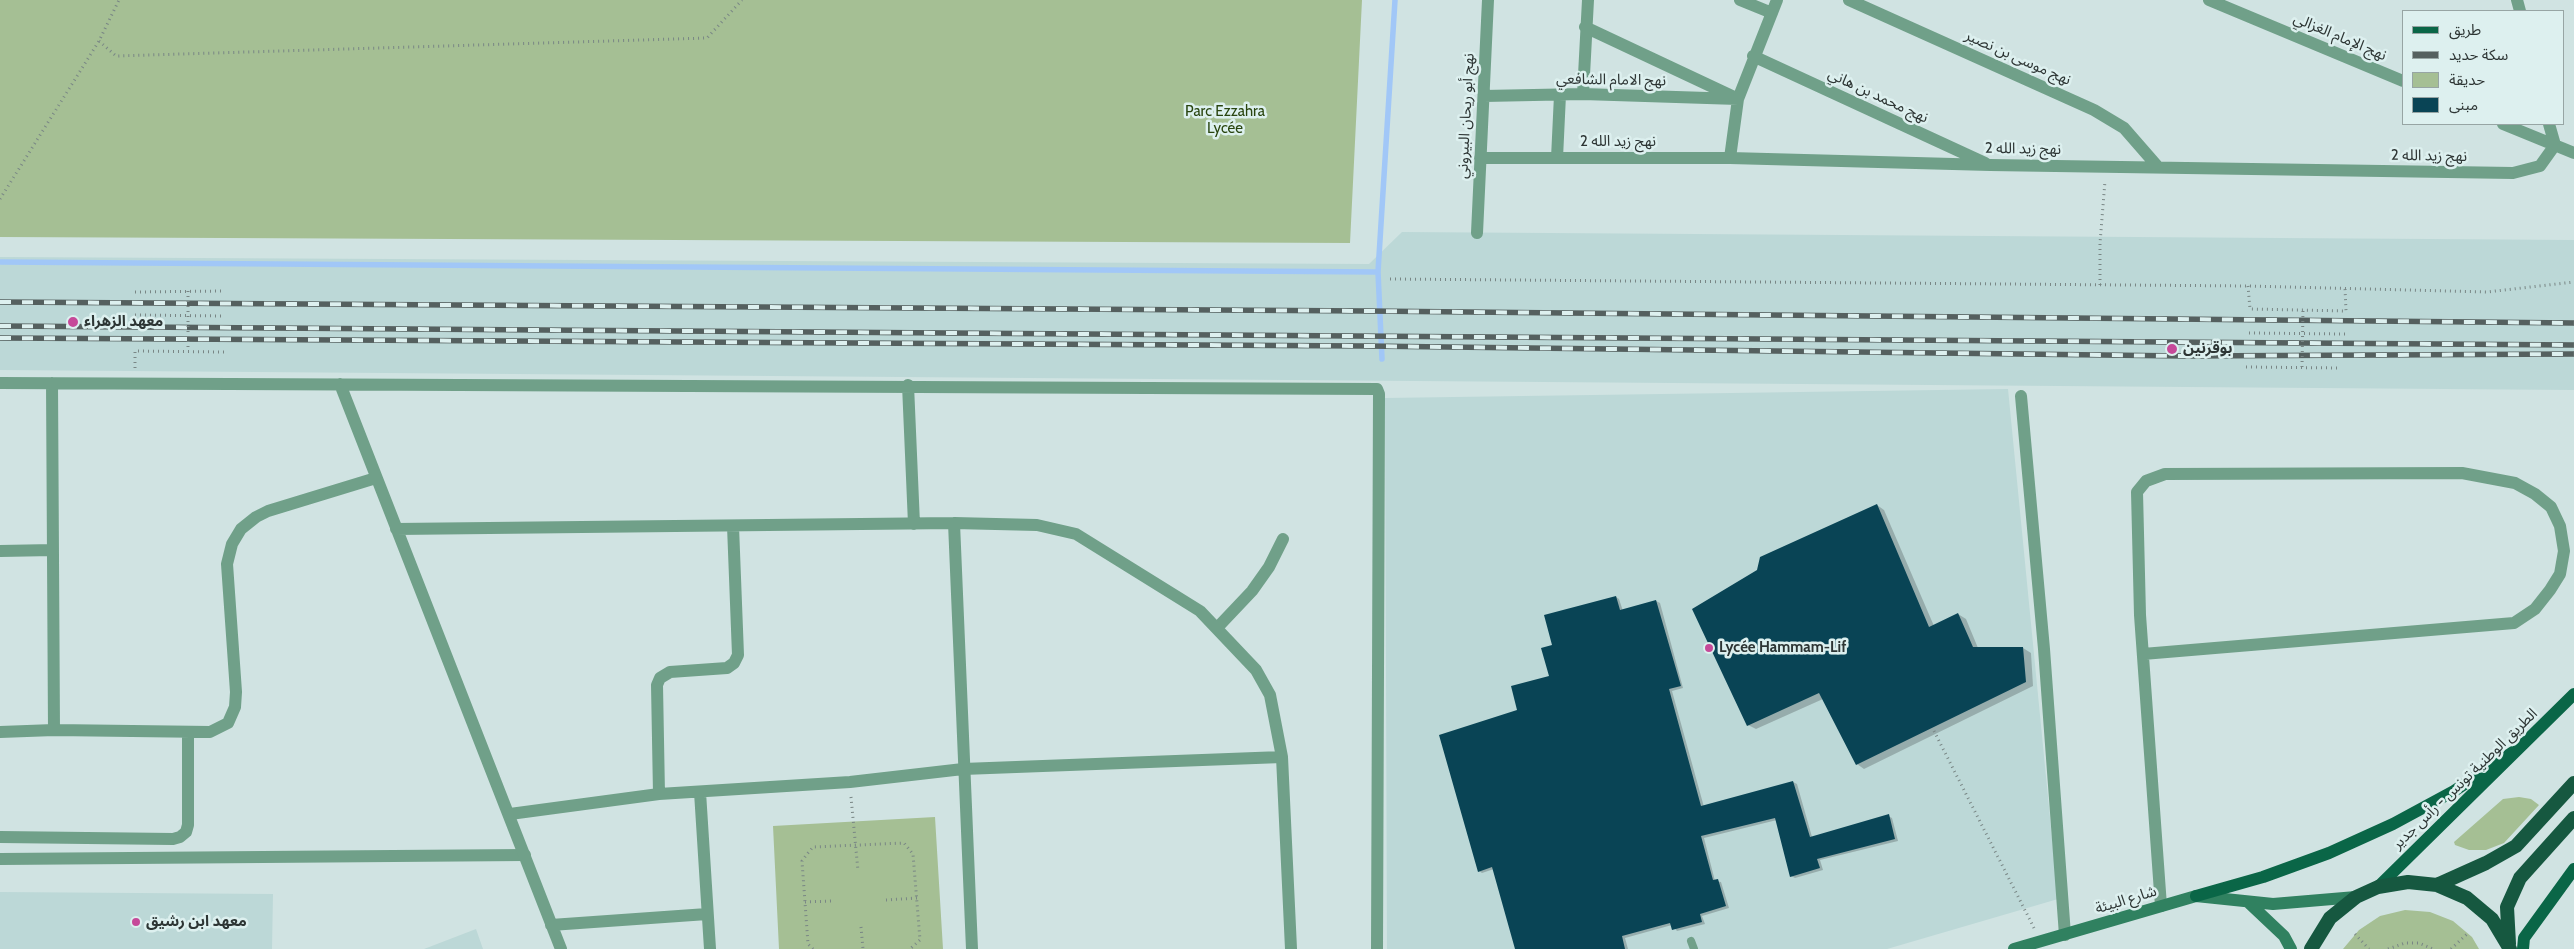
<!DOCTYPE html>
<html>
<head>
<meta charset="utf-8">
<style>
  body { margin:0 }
  #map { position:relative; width:2574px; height:949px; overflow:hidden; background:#d0e3e2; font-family:Cabin,"Noto Sans Arabic",sans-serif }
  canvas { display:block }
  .legend { position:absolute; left:2402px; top:10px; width:162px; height:115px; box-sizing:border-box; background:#ddf0ef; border:1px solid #97a5a4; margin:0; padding:6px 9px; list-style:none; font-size:15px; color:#2d3534 }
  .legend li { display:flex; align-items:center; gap:10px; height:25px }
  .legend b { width:25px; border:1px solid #97a5a4 }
</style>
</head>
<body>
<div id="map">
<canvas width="2574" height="949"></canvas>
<ul class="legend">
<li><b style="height:6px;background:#0a6647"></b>طريق</li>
<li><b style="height:6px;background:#55605f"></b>سكة حديد</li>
<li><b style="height:14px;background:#a5bf94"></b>حديقة</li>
<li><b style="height:14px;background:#094455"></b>مبنى</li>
</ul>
</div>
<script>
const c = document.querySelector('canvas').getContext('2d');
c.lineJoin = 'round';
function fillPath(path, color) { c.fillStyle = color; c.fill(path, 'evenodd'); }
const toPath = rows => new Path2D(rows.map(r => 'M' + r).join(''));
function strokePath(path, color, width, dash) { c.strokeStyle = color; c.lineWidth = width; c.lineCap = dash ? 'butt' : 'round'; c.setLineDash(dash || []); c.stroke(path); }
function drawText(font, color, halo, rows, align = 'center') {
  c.font = font + ' Cabin,"Noto Sans Arabic",sans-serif'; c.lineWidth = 5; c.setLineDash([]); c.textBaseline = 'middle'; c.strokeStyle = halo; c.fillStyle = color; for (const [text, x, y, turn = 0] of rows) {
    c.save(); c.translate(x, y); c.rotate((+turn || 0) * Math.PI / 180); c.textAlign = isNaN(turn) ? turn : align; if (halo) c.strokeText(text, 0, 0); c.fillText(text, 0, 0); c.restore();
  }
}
const built = toPath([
  [1402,232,2574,240,2574,390,0,370,0,257,1369,264],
  [2008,389,2058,899,1887,949,1387,949,1385,398],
  [0,892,273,894,272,949,0,949],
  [476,929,483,949,424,949]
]);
const green = toPath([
  [0,0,1362,0,1350,243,0,237],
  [2519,797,2531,799,2539,805,2504,843,2486,850,2469,850,2455,845,2454,842,2503,799],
  [935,817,943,949,779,949,773,826],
  [2405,910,2430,912,2453,921,2472,937,2479,949,2343,949,2359,930,2380,916]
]);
const shadow = toPath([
  [1877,505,1884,510,1934,626,1958,614,1966,619,1978,648,2023,648,2031,653,2033,686,1864,769,1857,764,1823,699,1756,729,1748,725],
  [1616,597,1619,599,1623,611,1656,601,1660,603,1683,688,1672,691,1704,807,1793,782,1797,784,1812,837,1888,816,1892,818,1898,841,1820,860,1823,870,1795,878,1791,876,1777,820,1704,838,1715,881,1721,882,1729,908,1702,916,1705,924,1677,931,1672,925,1625,938,1628,949,1517,949,1494,869,1482,873,1479,871,1519,711,1551,677,1553,646]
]);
const stream = toPath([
  [0,262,1378,272],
  [1382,359,1378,272,1395,0]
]);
const building = toPath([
  [1877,504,1929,627,1958,613,1973,647,2023,647,2026,682,1856,765,1819,693,1747,726,1692,609,1757,570,1760,557],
  [1616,596,1620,610,1656,600,1681,686,1669,689,1701,806,1793,781,1810,837,1889,814,1895,839,1817,859,1820,868,1790,877,1775,818,1701,836,1713,880,1718,879,1726,906,1700,914,1702,922,1672,930,1670,923,1622,936,1625,949,1515,949,1492,867,1478,872,1439,735,1517,710,1511,686,1549,676,1541,648,1552,645,1544,615]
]);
const path = toPath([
  [99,41,116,56,707,38,742,0],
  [0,199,99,41,119,0],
  [1390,279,2248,286,2487,292,2574,282],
  [2100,285,2100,243,2105,181],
  [2248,286,2250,309,2346,311,2345,288],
  [135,292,224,291],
  [135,315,224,316],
  [2249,333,2345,334],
  [2246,367,2341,368],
  [135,368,135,351,224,352],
  [1934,731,2034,928],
  [851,797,858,871],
  [886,900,917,898],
  [805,902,831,901],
  [861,927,863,949],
  [2355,934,2369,949],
  [813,949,808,944,802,861,807,854,813,847,904,843,913,854,920,940,910,949],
  [2388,949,2405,943,2419,943,2433,949],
  [2451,949,2468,933]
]);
const service = toPath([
  [1691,941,1694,949]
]);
const pedestrian = toPath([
  [0,859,525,855]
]);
const minor = toPath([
  [1740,0,1772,13],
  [1849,0,2094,110,2124,128,2158,167],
  [2209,0,2403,81],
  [2517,0,2520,11],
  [1585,27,1734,97],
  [1753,56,1985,163],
  [1583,94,1588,0],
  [1484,96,1583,94,1738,99],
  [2503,124,2574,153],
  [1480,158,1730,158,1990,165,2513,173,2540,166,2555,145,2549,124],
  [1557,158,1560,95],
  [1730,158,1738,99,1777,0],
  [1477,233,1488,0],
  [0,383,1377,389,1379,394,1377,949],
  [340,384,561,949],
  [908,385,914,524],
  [2021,396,2044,649,2065,935],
  [954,523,972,949],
  [396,529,954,523,1037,525,1076,534,1200,611,1256,670,1270,695,1282,757,1291,949],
  [0,551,53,550],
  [1217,628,1252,591,1269,567,1283,539],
  [2143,654,2514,623,2535,609,2550,590,2560,574,2564,551,2560,526,2551,507,2535,494,2515,483,2462,473,2165,474,2146,481,2137,492,2140,615,2161,906],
  [54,730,210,732,228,723,235,707,236,692,227,564,232,544,241,529,256,517,268,511,376,478],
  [0,732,54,730,52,383],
  [700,792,710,949],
  [659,794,657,685,660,678,670,672,727,668,734,663,738,655,733,526],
  [510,814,659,794,850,782,963,769,1282,757],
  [0,837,173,839,180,837,186,832,188,825,188,732],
  [551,925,707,914]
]);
const secondary = toPath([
  [2249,903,2284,936,2291,949],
  [2014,949,2196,896,2273,904,2356,897]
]);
const primary = toPath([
  [2378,887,2574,694],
  [2196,896,2263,877,2329,853,2393,824,2454,791,2513,752],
  [2523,949,2524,938,2574,869]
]);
const trunk = toPath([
  [2437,885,2486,863,2516,846,2574,783],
  [2509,944,2507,907,2520,878,2574,818],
  [2311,949,2330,918,2356,897,2378,887,2408,882,2437,885,2467,898,2492,919,2510,949]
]);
const rail = toPath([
  [0,302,1367,311,2574,323],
  [0,326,2574,345],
  [0,338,1366,346,2184,356,2574,354]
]);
const pathBridge = toPath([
  [188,291,188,351],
  [2302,367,2303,310]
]);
const markers = [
  [73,322,6,"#c64999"],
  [2172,349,6,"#c64999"],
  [1709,648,5,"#c64999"],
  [136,922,5,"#c64999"]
];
const streetNames = [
  ["نهج الإمام الغزالي",2340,37,23],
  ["نهج موسى بن نصير",2018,58,24],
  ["نهج الامام الشافعي",1611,80,1],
  ["نهج محمد بن هاني",1878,96,25],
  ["نهج أبو ريحان البيروني",1466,116,-87],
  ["نهج زيد الله 2",1618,142],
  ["نهج زيد الله 2",2023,149,1],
  ["نهج زيد الله 2",2429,156,1],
  ["الطريق الوطنية تونس - رأس جدير",2465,779,-44],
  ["شارع البيئة",2126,900,-17]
];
const parkNames = [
  ["Parc Ezzahra",1225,112],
  ["Lycée",1225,129]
];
const poiNames = [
  ["معهد الزهراء",84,322],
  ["بوقرنين",2183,349],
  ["Lycée Hammam-Lif",1719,648],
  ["معهد ابن رشيق",146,922]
];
fillPath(built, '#bcd8d7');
fillPath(green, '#a5bf94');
fillPath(shadow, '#0003');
strokePath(stream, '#a1c7f7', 5.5);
fillPath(building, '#094455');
strokePath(path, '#798685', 3, [1, 4]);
strokePath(service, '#70a089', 8);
strokePath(pedestrian, '#70a089', 12);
strokePath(minor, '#70a089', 12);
strokePath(secondary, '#308160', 12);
strokePath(primary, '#0a6647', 12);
strokePath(trunk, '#165840', 14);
strokePath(rail, '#55605f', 5.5);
strokePath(rail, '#ddf0ef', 4, [11]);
strokePath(pathBridge, '#798685', 3, [1, 4]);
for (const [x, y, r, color] of markers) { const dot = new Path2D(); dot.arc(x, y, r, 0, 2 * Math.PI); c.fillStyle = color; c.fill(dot); strokePath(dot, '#ddf0ef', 2); }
drawText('15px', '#2d3534', '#ddf0ef', streetNames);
drawText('15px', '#29450f', '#ddf0ef', parkNames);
drawText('bold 15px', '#2d3534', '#ddf0ef', poiNames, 'left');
</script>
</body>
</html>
